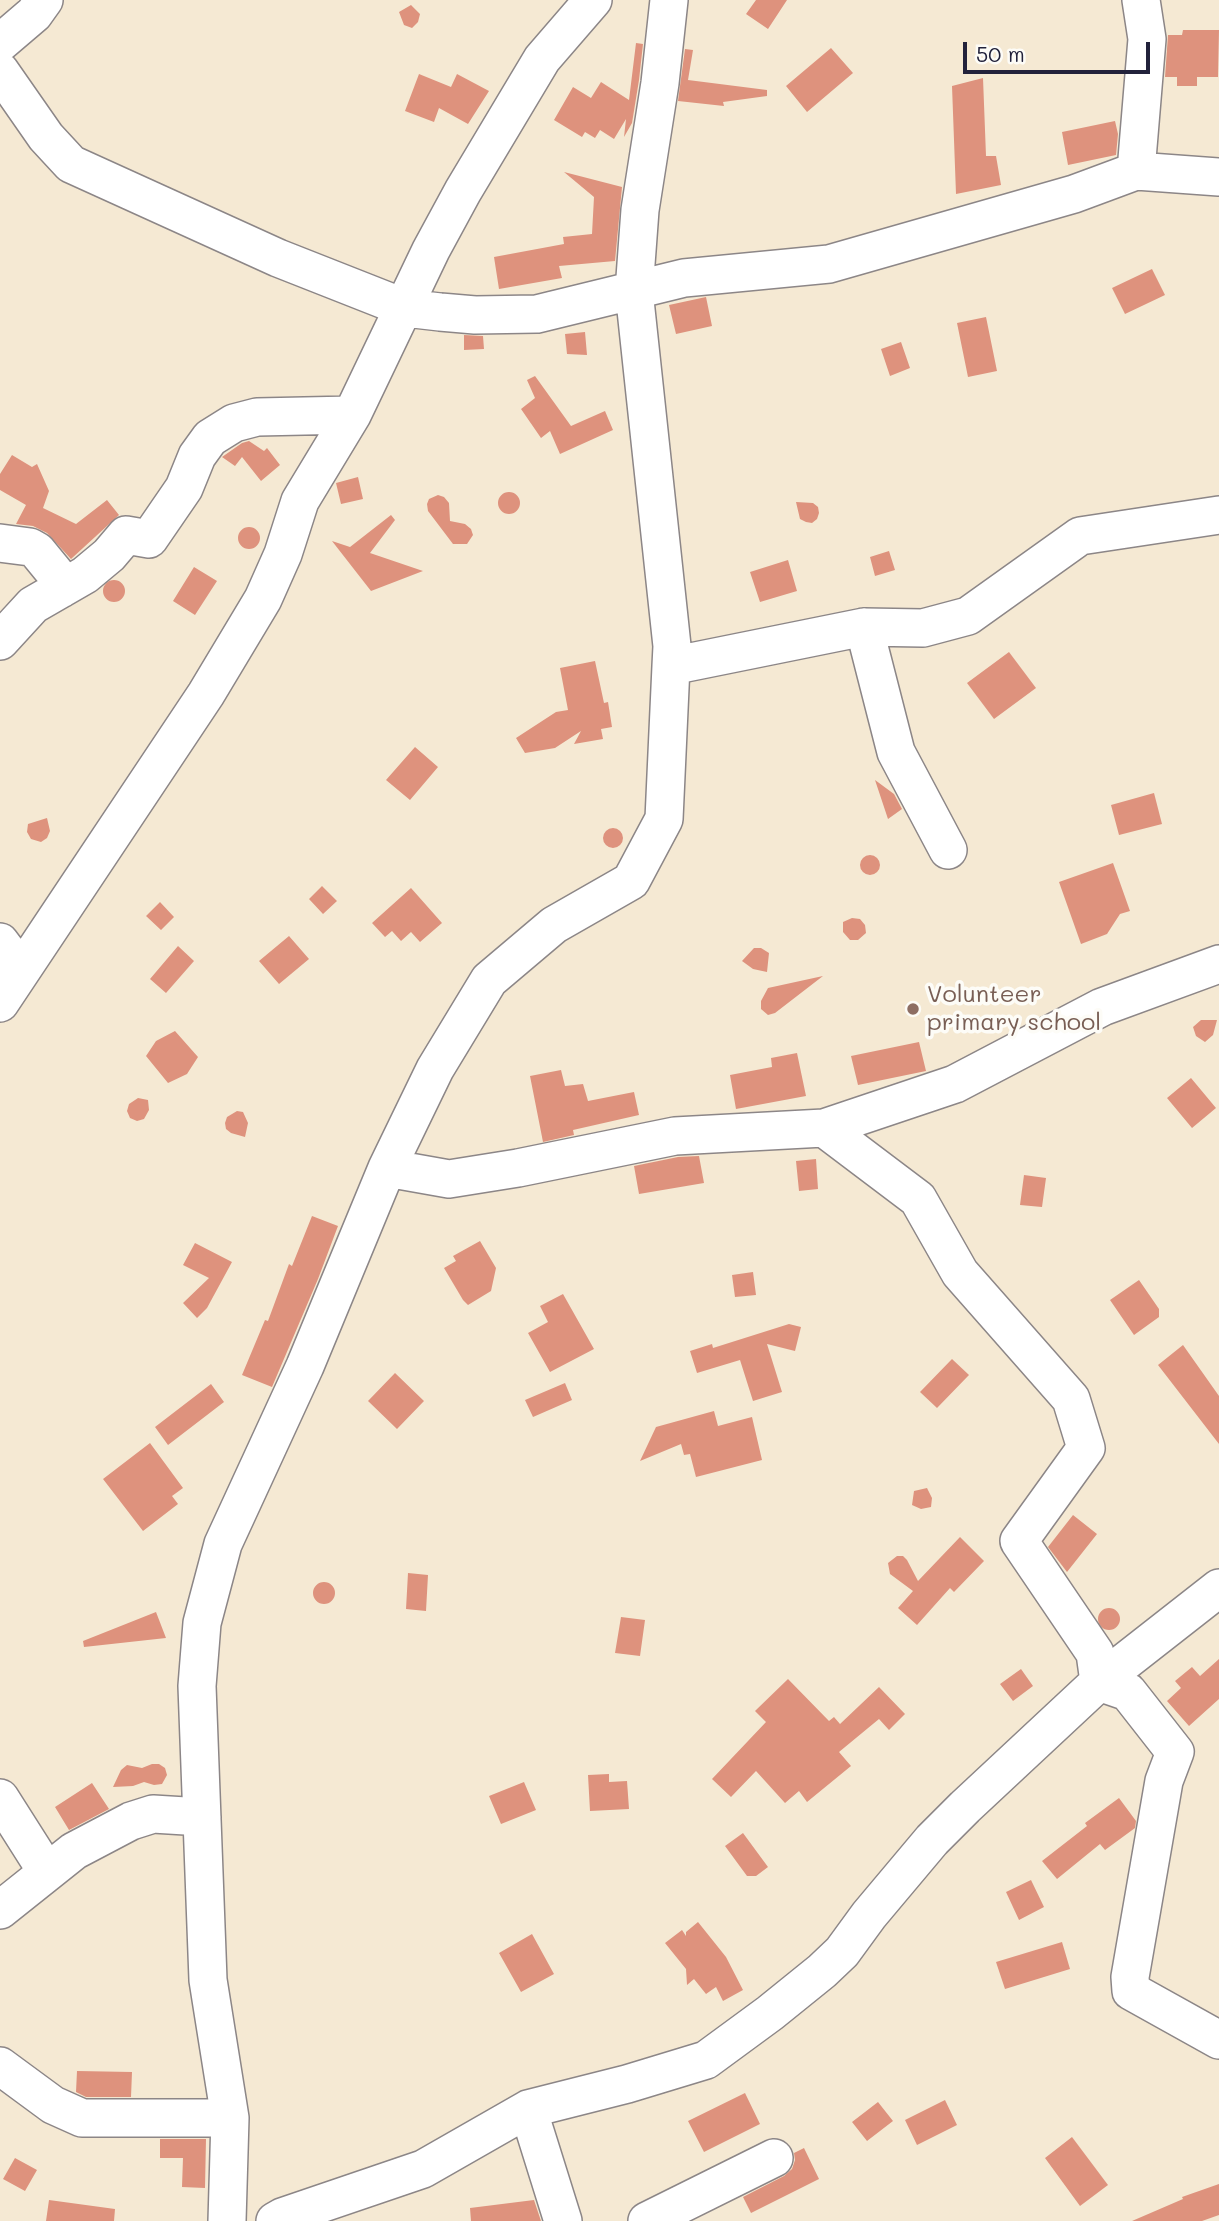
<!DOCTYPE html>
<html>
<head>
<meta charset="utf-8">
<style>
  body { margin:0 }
  #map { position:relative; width:1219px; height:2221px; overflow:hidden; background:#f5e9d3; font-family:Mali,sans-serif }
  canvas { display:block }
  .scale { position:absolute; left:963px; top:42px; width:187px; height:32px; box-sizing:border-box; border:4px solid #22223b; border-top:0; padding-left:9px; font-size:21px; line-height:24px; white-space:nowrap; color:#22223b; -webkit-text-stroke:5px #fdfcf7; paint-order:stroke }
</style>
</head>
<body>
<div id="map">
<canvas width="1219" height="2221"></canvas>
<div class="scale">50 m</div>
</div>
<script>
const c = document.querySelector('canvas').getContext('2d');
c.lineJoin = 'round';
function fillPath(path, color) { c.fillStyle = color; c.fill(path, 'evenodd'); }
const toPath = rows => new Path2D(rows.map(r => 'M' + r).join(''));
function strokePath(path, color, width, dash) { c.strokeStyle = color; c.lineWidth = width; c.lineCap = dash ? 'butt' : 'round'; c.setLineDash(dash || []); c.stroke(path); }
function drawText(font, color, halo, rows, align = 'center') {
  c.font = font + ' Mali,sans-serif'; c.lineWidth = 7; c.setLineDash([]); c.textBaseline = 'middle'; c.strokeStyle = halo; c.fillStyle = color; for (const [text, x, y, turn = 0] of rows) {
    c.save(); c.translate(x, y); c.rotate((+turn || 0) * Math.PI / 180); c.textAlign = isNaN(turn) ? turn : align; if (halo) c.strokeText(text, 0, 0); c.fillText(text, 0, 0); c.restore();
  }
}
const building = toPath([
  [756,0,787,0,768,29,746,14],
  [411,5,420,14,418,22,412,28,404,25,399,12],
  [1183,30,1219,30,1218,77,1197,77,1197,86,1177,86,1177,77,1165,77,1168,35,1182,35],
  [636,43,643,44,639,80,632,123,624,137,626,119,614,139,600,130,595,138,585,132,582,137,554,120,573,87,591,98,601,82,629,100],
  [831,48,853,73,807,112,786,86],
  [685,49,693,50,688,80,767,90,767,96,723,102,724,106,678,101],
  [419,74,451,87,457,74,489,91,468,124,439,108,434,122,405,111],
  [983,78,986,156,996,156,1001,185,956,194,952,86],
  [1115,121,1118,134,1116,155,1068,165,1062,132],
  [564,172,622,187,615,261,559,266,562,278,499,289,494,257,564,244,563,237,592,234,594,197],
  [1152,269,1165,295,1125,314,1112,288],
  [706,297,712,326,676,334,669,305],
  [986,317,997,371,968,377,957,323],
  [585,332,587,355,567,354,565,334],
  [464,335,483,336,484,349,464,350],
  [901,342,910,368,890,376,881,349],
  [535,376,571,426,605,411,613,430,560,454,550,431,541,438,521,409,535,398,527,380],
  [249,441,264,451,267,448,280,465,261,481,242,457,235,466,222,457,242,443],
  [12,455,32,467,37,464,49,491,43,508,76,524,107,500,119,515,71,559,47,533,33,526,16,524,26,505,0,490,0,474],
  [358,477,363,499,341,504,336,483],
  '498 503a11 11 0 1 1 22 0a11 11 0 1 1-22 0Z',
  [438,495,444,497,449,503,450,521,465,524,471,529,473,535,467,544,453,544,428,511,427,504,429,499],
  [796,502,813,503,818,507,819,513,817,519,812,523,806,522,800,519],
  [391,515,395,520,370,553,423,571,371,591,332,541,350,547],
  '238 538a11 11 0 1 1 22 0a11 11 0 1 1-22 0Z',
  [889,551,895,570,875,576,870,557],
  [788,560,797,591,760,602,750,572],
  [194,567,217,581,195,615,173,601],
  '103 591a11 11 0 1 1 22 0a11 11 0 1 1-22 0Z',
  [1009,652,1036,688,994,719,967,683],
  [595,661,604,703,608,702,612,727,601,729,603,739,574,744,581,731,555,748,525,753,516,738,556,712,568,710,560,668],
  [415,747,438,767,410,800,386,780],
  [875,780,894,794,902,809,888,819],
  [1154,793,1162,824,1119,835,1111,805],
  [47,818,50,831,47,838,41,842,31,839,27,832,28,824],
  '603 838a10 10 0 1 1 20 0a10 10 0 1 1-20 0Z',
  '860 865a10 10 0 1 1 20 0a10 10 0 1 1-20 0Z',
  [1113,863,1130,911,1120,914,1107,934,1081,944,1059,882],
  [322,886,337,901,323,914,309,899],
  [411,888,442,923,420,942,411,932,401,941,392,931,385,937,372,923],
  [160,902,174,917,161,930,146,916],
  [852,918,860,919,865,925,866,933,858,940,850,940,843,932,843,922],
  [289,936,309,959,279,984,259,961],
  [178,946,194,961,166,993,150,979],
  [754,948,761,948,769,953,767,972,753,969,742,961],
  [823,976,775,1013,768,1015,761,1009,761,1001,768,988],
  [1201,1020,1217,1020,1213,1035,1205,1042,1196,1036,1193,1027],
  [175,1031,198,1057,187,1074,168,1083,146,1056,156,1041],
  [919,1042,926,1071,858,1085,851,1056],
  [797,1053,806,1096,736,1109,730,1075,772,1067,771,1058],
  [561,1070,565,1086,583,1084,588,1101,634,1092,639,1115,573,1130,574,1135,543,1142,530,1076],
  [1191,1078,1216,1108,1192,1128,1167,1098],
  [138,1098,148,1100,149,1110,144,1119,137,1121,130,1118,127,1111,129,1104],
  [237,1111,243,1112,248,1123,245,1137,231,1133,226,1129,225,1123,227,1117],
  [699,1156,704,1183,639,1194,634,1166,678,1157],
  [816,1159,818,1189,799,1191,796,1161],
  [1024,1175,1046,1178,1042,1207,1020,1205],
  [312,1216,338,1226,318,1279,272,1387,242,1375,265,1320,268,1321,289,1264,292,1266],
  [480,1241,496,1268,491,1291,468,1305,463,1300,444,1268,456,1261,453,1256],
  [195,1243,232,1262,207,1308,197,1318,183,1303,209,1278,183,1265],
  [753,1272,756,1295,735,1297,732,1275],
  [1139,1280,1159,1309,1159,1317,1134,1335,1110,1300],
  [563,1294,594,1349,550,1372,528,1333,548,1322,540,1306],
  [789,1324,801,1327,795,1351,767,1344,782,1392,753,1401,740,1360,697,1373,690,1351,712,1344,713,1348],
  [1183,1345,1219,1396,1219,1444,1158,1365],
  [952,1359,969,1375,937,1408,920,1392],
  [395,1373,424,1401,397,1429,368,1401],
  [565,1383,572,1400,533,1417,525,1400],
  [211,1384,224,1402,168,1445,155,1427],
  [714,1411,718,1426,752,1417,762,1460,696,1477,690,1454,684,1455,681,1444,640,1461,656,1427],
  [150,1443,183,1488,172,1496,178,1504,143,1531,103,1479],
  [927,1488,932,1498,931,1507,921,1509,912,1505,914,1491],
  [1073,1515,1097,1534,1067,1572,1048,1547],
  [960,1537,984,1561,954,1592,950,1588,917,1625,898,1608,913,1591,890,1574,888,1563,897,1556,903,1556,907,1560,918,1581],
  [408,1573,428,1575,426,1611,406,1609],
  '313 1593a11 11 0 1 1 22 0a11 11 0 1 1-22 0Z',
  '1098 1619a11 11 0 1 1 22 0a11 11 0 1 1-22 0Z',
  [156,1612,166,1638,84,1647,83,1641],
  [621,1617,645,1620,640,1656,615,1653],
  [1219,1659,1219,1699,1189,1726,1167,1701,1181,1688,1175,1681,1192,1667,1200,1676],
  [1021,1669,1033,1686,1013,1701,1000,1684],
  [788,1679,829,1721,834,1717,840,1724,879,1687,905,1714,889,1730,879,1719,839,1752,851,1766,807,1802,799,1791,785,1803,756,1771,731,1797,712,1779,766,1722,755,1711],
  [152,1764,159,1764,165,1768,167,1775,162,1784,154,1785,144,1782,133,1786,113,1787,121,1770,127,1765,142,1768],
  [609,1774,609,1782,627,1781,629,1809,590,1811,588,1775],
  [524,1782,536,1810,501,1824,489,1796],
  [92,1783,109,1809,69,1830,55,1807],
  [1119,1798,1136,1821,1135,1828,1105,1850,1100,1844,1057,1879,1042,1861,1087,1826,1085,1823],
  [743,1833,768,1867,756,1876,747,1876,725,1846],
  [1031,1880,1044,1907,1019,1920,1006,1892],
  [698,1922,726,1957,743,1990,723,2001,716,1987,706,1994,694,1979,687,1985,686,1969,665,1943,682,1930,686,1936,686,1932],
  [532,1934,554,1974,521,1992,499,1953],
  [1062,1942,1070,1969,1005,1989,996,1962],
  [77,2071,132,2072,131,2097,86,2097,76,2092],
  [745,2093,760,2124,704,2152,688,2121],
  [945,2100,957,2125,917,2145,905,2120],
  [878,2102,893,2121,867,2141,852,2122],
  [1072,2137,1108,2185,1080,2206,1045,2158],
  [160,2139,206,2139,205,2188,182,2187,183,2158,160,2158],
  [804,2148,819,2179,751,2213,743,2197,784,2176,792,2169,795,2160,794,2153],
  [15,2158,37,2170,25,2191,3,2179],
  [1219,2184,1219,2215,1202,2221,1132,2221,1183,2199,1182,2197],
  [49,2200,115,2209,114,2221,46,2221],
  [534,2200,541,2221,471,2221,470,2208]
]);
const minor = toPath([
  [669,0,660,83,640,210,634,291,672,646,671,666],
  [0,43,34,14,44,0],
  [0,71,46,137,71,164,278,258,405,308,440,312,475,315,537,314,684,278,829,264,1074,194,1136,171,1219,177],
  [1136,171,1147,39,1141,0],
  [0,543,30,547,37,551,55,573,61,589],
  [864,627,896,752,948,850],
  [0,641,33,605,85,575,109,555,126,535,149,539,184,488,197,456,210,438,234,423,257,417,352,415],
  [0,942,21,970],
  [0,1003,206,694,263,599,283,554,300,501,352,415,431,250,463,191,542,59,593,0],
  [824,1128,918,1199,960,1273,1071,1399,1086,1448,1019,1541,1095,1653,1099,1682,1128,1692,1175,1752,1164,1781,1130,1977,1131,1991,1219,2040],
  [387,1168,449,1179,518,1168,675,1136,824,1128,955,1084,1102,1007,1219,964],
  [0,1798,47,1872],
  [0,1910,74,1851,131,1821,153,1814,202,1817],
  [0,2066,53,2105,82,2118,230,2118],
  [528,2109,563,2221],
  [227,2221,230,2118,208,1980,197,1686,202,1623,223,1544,305,1366,387,1168,435,1069,489,980,554,925,631,881,664,819,671,666,864,627,923,628,968,616,1080,536,1219,515],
  [275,2221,282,2217,423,2169,528,2109,627,2084,706,2060,770,2013,822,1971,842,1952,869,1915,932,1840,965,1807,1099,1682,1219,1588],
  [647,2221,774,2158]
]);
const markers = [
  [913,1009,7,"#8d6e63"]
];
const educationNames = [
  ["Volunteer",927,995],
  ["primary school",927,1023]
];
fillPath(building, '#de927d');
strokePath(minor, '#8c8687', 40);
strokePath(minor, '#fff', 37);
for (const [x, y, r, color] of markers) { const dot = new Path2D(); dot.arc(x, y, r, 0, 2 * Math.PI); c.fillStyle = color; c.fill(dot); strokePath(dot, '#fdfcf7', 2.5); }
drawText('24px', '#785e54', '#fdfcf7', educationNames, 'left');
</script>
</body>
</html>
